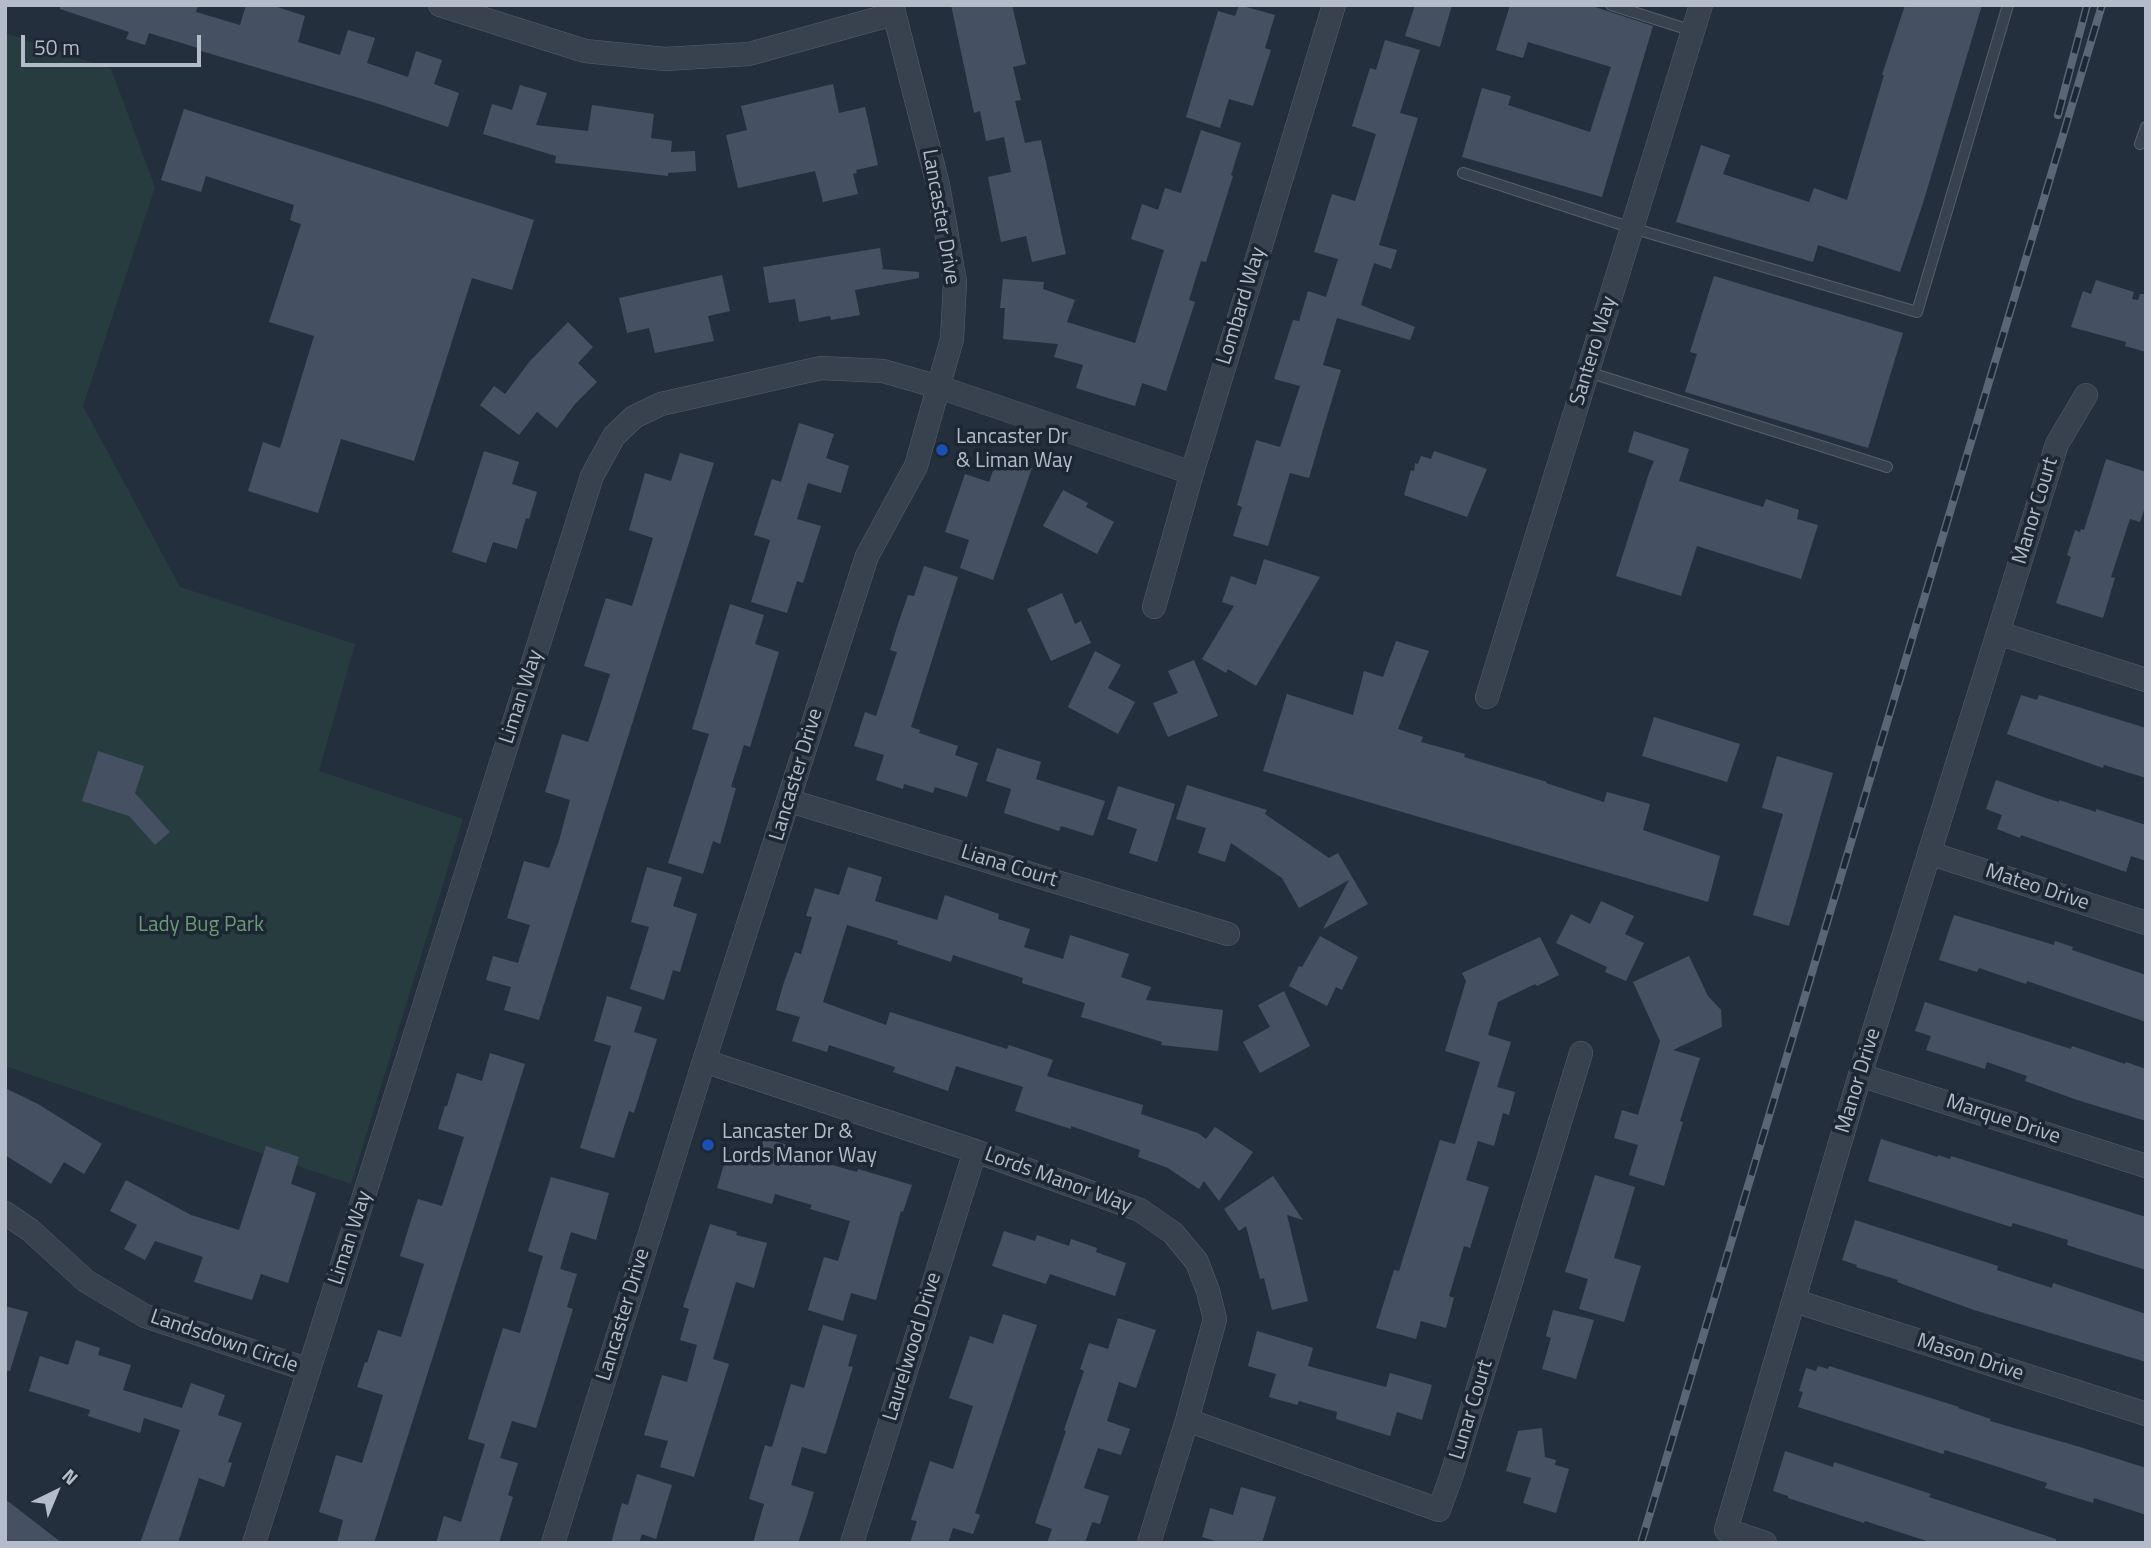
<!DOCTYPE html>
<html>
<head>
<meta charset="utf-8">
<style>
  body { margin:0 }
  #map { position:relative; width:2151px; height:1548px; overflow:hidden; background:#242f3e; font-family:"Titillium Web",sans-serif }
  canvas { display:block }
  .frame { position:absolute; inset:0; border:7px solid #b4bcc9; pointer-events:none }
  .north { position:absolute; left:21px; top:1457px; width:70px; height:70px; -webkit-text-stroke:5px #1d2633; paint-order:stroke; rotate:43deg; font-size:19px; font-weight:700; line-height:28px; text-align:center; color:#b4bcc9 }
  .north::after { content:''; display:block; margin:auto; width:24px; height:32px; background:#b4bcc9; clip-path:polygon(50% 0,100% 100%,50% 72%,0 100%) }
  .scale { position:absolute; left:21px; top:35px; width:180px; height:32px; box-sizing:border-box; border:4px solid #b4bcc9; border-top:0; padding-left:9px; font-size:21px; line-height:24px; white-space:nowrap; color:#b4bcc9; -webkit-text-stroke:5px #1d2633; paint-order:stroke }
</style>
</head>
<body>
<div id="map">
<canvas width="2151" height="1548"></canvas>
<div class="frame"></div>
<div class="north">N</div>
<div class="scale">50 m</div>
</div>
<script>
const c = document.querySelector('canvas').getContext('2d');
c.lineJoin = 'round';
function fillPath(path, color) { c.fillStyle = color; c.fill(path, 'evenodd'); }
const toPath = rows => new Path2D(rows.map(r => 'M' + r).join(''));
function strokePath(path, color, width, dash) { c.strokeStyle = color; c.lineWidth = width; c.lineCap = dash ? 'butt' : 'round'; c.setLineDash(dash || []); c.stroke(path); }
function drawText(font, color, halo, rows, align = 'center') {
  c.font = font + ' "Titillium Web",sans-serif'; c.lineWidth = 7; c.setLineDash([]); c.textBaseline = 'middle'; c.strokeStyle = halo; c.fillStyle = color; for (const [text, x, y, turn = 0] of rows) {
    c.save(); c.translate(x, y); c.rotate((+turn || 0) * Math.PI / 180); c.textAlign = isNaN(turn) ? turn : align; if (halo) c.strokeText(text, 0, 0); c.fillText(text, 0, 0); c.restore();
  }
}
const green = toPath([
  [5,33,111,69,155,187,83,406,180,587,355,644,319,771,463,819,351,1184,5,1066]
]);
const building = toPath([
  [60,5,198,5,196,12,240,25,246,5,271,5,305,16,298,42,340,55,348,30,375,38,367,63,408,77,416,51,442,60,434,84,459,93,448,127,376,103,201,51,201,49,149,33,145,45,126,39,129,32,60,9],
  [951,5,1012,5,1026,64,1013,67,1021,100,1015,101,1025,143,1041,140,1066,254,1032,262,1026,236,1001,242,988,177,1011,172,1004,137,986,141,980,111,974,113],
  [1239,5,1275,15,1265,48,1271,50,1253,106,1229,99,1220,128,1186,117,1218,11,1235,16],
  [1415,5,1452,5,1440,47,1405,36],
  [1510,5,1589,5,1653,26,1602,197,1462,157,1482,88,1511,96,1508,105,1590,132,1604,88,1611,67,1528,42,1523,58,1496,50],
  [1905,5,1982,5,1924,200,1900,272,1818,245,1813,262,1676,222,1701,145,1730,155,1723,174,1809,202,1814,188,1847,200,1884,75,1882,75],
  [1385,40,1420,50,1400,113,1418,118,1379,245,1397,250,1391,269,1374,263,1361,305,1415,327,1410,340,1337,318,1323,365,1341,370,1322,433,1309,478,1290,473,1268,546,1233,536,1242,507,1237,505,1256,440,1280,447,1288,423,1300,386,1274,379,1293,320,1299,321,1308,291,1326,297,1338,259,1314,252,1332,194,1355,201,1363,176,1376,134,1352,126,1370,68,1376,70],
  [833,84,839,113,865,107,873,142,878,165,856,170,857,173,853,174,858,194,823,202,815,171,738,188,726,135,747,130,741,106],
  [520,85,547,93,536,125,588,131,592,105,654,114,651,138,672,141,671,152,695,151,696,171,668,173,668,176,555,163,556,156,483,134,492,104,512,110],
  [184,109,534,220,512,290,472,278,414,461,341,439,318,513,248,491,263,442,280,448,314,336,269,322,301,224,290,220,294,205,206,176,201,192,161,180],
  [1201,130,1241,143,1231,175,1233,176,1206,262,1201,261,1189,300,1195,302,1166,391,1142,383,1135,406,1108,398,1076,388,1083,365,1054,357,1058,344,1003,339,1005,308,1000,308,1003,279,1044,282,1043,289,1075,300,1067,322,1135,343,1164,250,1131,239,1142,204,1158,210,1165,188,1181,193],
  [880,248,883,268,881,269,919,272,919,278,855,290,860,315,831,320,830,316,799,322,795,299,769,303,763,267],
  [722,275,730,311,708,316,714,341,655,353,649,328,627,333,619,298],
  [1714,276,1903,333,1868,448,1685,392,1697,354,1690,352],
  [2096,280,2134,292,2132,299,2138,300,2140,294,2146,294,2146,352,2125,346,2126,342,2071,327,2083,291,2091,294],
  [568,322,593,347,578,363,597,382,575,404,557,428,537,412,519,435,480,405,494,386,505,394,530,361],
  [799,423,834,434,826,458,849,466,841,493,808,483,797,519,821,526,803,583,797,581,787,613,751,602,770,540,754,535,772,479,781,482],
  [1634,431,1689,449,1679,481,1763,507,1766,499,1799,510,1797,519,1818,525,1801,579,1697,546,1681,596,1616,576,1649,473,1654,461,1628,452],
  [484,451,519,462,512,484,537,492,529,519,526,518,517,549,493,542,486,563,452,552],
  [1434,451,1487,469,1467,517,1404,495,1411,470,1414,471,1415,463,1418,464,1421,456,1431,459],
  [680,453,714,463,539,1020,504,1010,511,987,486,980,493,956,518,963,530,925,507,918,524,861,549,868,559,841,570,800,545,792,562,734,588,742,597,715,610,674,584,666,606,598,632,606,639,584,653,538,629,530,645,473,671,481],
  [998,457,1032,468,993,580,960,568,969,540,945,532,965,474,989,482],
  [2106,459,2146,472,2146,504,2140,522,2130,519,2111,577,2115,578,2103,618,2056,603,2071,557,2067,555,2075,530,2080,532,2081,529,2084,530],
  [1063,490,1088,503,1086,507,1114,522,1097,554,1043,526],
  [1264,559,1320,577,1256,686,1228,669,1226,673,1202,659,1234,606,1222,602,1231,576,1256,585],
  [924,566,958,577,911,727,920,730,919,733,958,746,955,755,978,763,967,797,935,787,933,793,904,784,903,789,876,780,884,755,854,746,865,712,876,716,897,652,890,650,897,627,908,595,914,596],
  [1062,593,1075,624,1081,621,1091,643,1051,661,1027,609],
  [730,604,764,615,755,644,779,652,750,747,744,745,731,787,736,788,720,844,713,841,703,874,668,863,709,734,692,729],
  [1396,641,1429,651,1398,729,1423,737,1421,742,1465,754,1464,757,1547,782,1546,783,1604,802,1607,792,1650,804,1643,830,1720,856,1708,902,1263,771,1287,694,1353,715,1364,671,1383,677],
  [1095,651,1121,665,1108,688,1135,702,1118,734,1068,707],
  [1194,660,1218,716,1168,737,1153,703,1178,693,1168,671],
  [2021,695,2037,700,2039,695,2146,728,2146,778,2104,765,2103,768,2007,734],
  [1654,717,1740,744,1727,782,1642,756],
  [997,748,1041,762,1036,779,1105,801,1093,836,1061,826,1059,831,1004,813,1011,789,986,781],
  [98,751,144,766,135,793,170,832,155,845,129,816,82,801],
  [1777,756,1833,773,1789,926,1753,915,1783,814,1762,808],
  [1996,780,2046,798,2059,802,2059,800,2096,812,2096,809,2146,825,2146,861,2131,856,2126,872,2021,835,2020,838,1997,829,2002,815,1986,809],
  [1187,785,1267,810,1265,814,1329,858,1338,853,1368,904,1323,929,1349,880,1299,908,1282,878,1231,843,1225,862,1198,853,1206,828,1176,819],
  [1118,786,1175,804,1157,862,1129,853,1137,829,1107,819],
  [647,867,682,877,673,906,697,914,680,972,673,970,664,1000,630,989,649,927,631,922],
  [848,867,882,877,875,901,937,920,945,895,999,914,998,919,1030,929,1024,947,1063,959,1070,935,1129,954,1121,977,1151,987,1146,1000,1223,1010,1218,1051,1161,1045,1162,1042,1081,1017,1085,1003,1022,983,1023,978,953,955,951,962,897,944,898,941,847,925,823,1002,886,1025,890,1012,1007,1049,1009,1045,1053,1060,1047,1076,1143,1105,1141,1114,1198,1133,1206,1139,1215,1127,1253,1152,1219,1201,1204,1181,1199,1189,1168,1168,1138,1157,1140,1150,1071,1126,1071,1129,1015,1111,1023,1087,956,1066,948,1091,893,1072,895,1067,829,1045,827,1052,792,1041,800,1017,776,1010,784,982,795,952,801,954,812,917,806,916,815,888,839,895],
  [1601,901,1634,916,1625,934,1644,943,1626,981,1605,972,1607,967,1556,943,1571,914,1590,924],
  [1954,915,2054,945,2055,941,2073,947,2072,950,2146,975,2146,1022,2027,981,2026,984,1979,968,1977,972,1939,960],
  [1320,936,1358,957,1342,990,1336,987,1327,1006,1289,986,1299,966,1302,967],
  [1540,937,1559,975,1537,986,1535,984,1498,1002,1488,1035,1511,1042,1497,1087,1515,1092,1509,1115,1503,1113,1494,1146,1478,1141,1466,1180,1489,1187,1470,1248,1464,1246,1449,1296,1454,1298,1446,1328,1421,1321,1416,1339,1376,1328,1394,1270,1399,1271,1440,1140,1455,1144,1480,1062,1445,1051,1466,981,1462,973],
  [1689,956,1708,996,1721,1010,1722,1027,1673,1050,1700,1058,1680,1121,1683,1122,1664,1186,1629,1175,1638,1145,1614,1138,1622,1110,1638,1115,1660,1041,1633,982],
  [1284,991,1310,1046,1260,1073,1243,1042,1270,1027,1258,1005],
  [607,996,642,1007,634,1032,657,1039,634,1113,629,1111,614,1158,580,1148,611,1046,594,1041],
  [1925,1002,2071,1049,2072,1046,2125,1064,2126,1062,2146,1069,2146,1121,2077,1100,2025,1081,2027,1076,1987,1062,1985,1069,1926,1050,1931,1036,1915,1031],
  [490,1053,525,1064,490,1176,374,1543,337,1543,343,1520,319,1512,336,1455,362,1463,376,1418,383,1395,357,1387,365,1362,367,1363,378,1330,401,1337,424,1264,400,1256,413,1214,418,1199,442,1206,464,1137,438,1129,445,1106,447,1106,457,1073,482,1081],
  [5,1088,38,1104,102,1144,84,1174,64,1162,51,1184,5,1155],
  [764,1138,791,1146,791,1150,819,1159,818,1161,857,1172,858,1169,912,1185,903,1212,901,1211,876,1300,851,1293,843,1321,808,1310,824,1257,838,1261,850,1221,810,1209,812,1205,775,1194,772,1204,717,1188,727,1154,757,1162],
  [1881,1139,1938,1157,1938,1155,1950,1159,1951,1156,2146,1217,2146,1270,2067,1245,2068,1240,2013,1223,2011,1227,1868,1181],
  [266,1146,299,1157,291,1184,316,1193,288,1283,261,1274,252,1300,194,1282,203,1257,155,1241,145,1260,124,1249,137,1225,110,1211,126,1180,191,1215,239,1230],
  [1595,1175,1635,1187,1614,1258,1641,1266,1624,1322,1579,1309,1588,1279,1565,1272],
  [1273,1176,1303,1220,1287,1215,1308,1301,1272,1310,1264,1278,1260,1279,1246,1226,1239,1231,1224,1209],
  [551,1177,609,1193,596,1240,571,1232,560,1269,577,1274,567,1307,573,1309,536,1428,512,1421,500,1458,518,1463,508,1495,513,1497,499,1543,436,1543,444,1516,461,1522,485,1444,468,1439,503,1328,520,1333,543,1256,528,1251],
  [1855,1220,1998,1266,1997,1270,2052,1288,2053,1283,2146,1314,2146,1362,1974,1310,1897,1282,1898,1280,1856,1267,1857,1265,1842,1260],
  [710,1224,737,1232,736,1235,767,1243,754,1288,736,1282,713,1359,729,1364,694,1477,660,1467,668,1441,644,1435,662,1375,687,1382,697,1345,680,1340,689,1309,683,1307],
  [1004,1231,1035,1241,1037,1235,1069,1246,1071,1239,1097,1248,1096,1252,1126,1263,1115,1296,1050,1274,1046,1284,992,1266],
  [5,1306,28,1312,10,1371,5,1370],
  [1553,1310,1594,1320,1576,1379,1542,1369,1551,1338,1546,1336],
  [1003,1314,1037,1325,975,1513,980,1515,973,1534,953,1528,948,1543,910,1543,917,1521,911,1520,930,1461,953,1469,973,1406,949,1398,970,1336,993,1344],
  [1118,1318,1156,1330,1136,1388,1119,1382,1107,1421,1130,1429,1121,1455,1098,1448,1084,1488,1109,1496,1100,1524,1092,1522,1085,1543,1047,1543,1052,1529,1035,1523,1066,1431,1064,1430,1084,1371,1080,1369,1089,1343,1108,1349],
  [823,1325,857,1335,848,1366,853,1367,826,1454,802,1447,791,1485,814,1492,806,1519,798,1543,753,1543,764,1504,749,1499,765,1445,772,1447,791,1384,804,1388],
  [1257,1331,1313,1348,1308,1366,1386,1387,1390,1373,1432,1385,1422,1420,1397,1412,1390,1436,1336,1419,1337,1412,1299,1401,1297,1405,1269,1397,1276,1374,1248,1366],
  [76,1340,100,1348,98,1355,131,1365,123,1390,182,1408,191,1383,225,1395,218,1415,242,1423,228,1462,232,1463,224,1487,199,1478,178,1543,140,1543,180,1430,144,1418,140,1433,88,1416,90,1410,29,1391,40,1356,68,1365],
  [1818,1366,1828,1369,1829,1366,1959,1407,1958,1408,1991,1419,1990,1421,2080,1447,2146,1468,2146,1515,2094,1498,2093,1503,2045,1488,2047,1483,1992,1465,1945,1450,1943,1454,1798,1407,1803,1392,1799,1391,1806,1368,1816,1371],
  [1542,1428,1545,1457,1556,1460,1555,1465,1569,1469,1556,1513,1523,1503,1531,1478,1506,1471,1518,1431],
  [1785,1451,1833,1467,1834,1462,1931,1494,1929,1497,2056,1539,2056,1543,1933,1543,1865,1521,1864,1523,1788,1498,1788,1496,1773,1491],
  [637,1474,672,1485,656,1539,642,1534,639,1543,611,1543,622,1503,628,1505],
  [1241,1487,1276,1497,1262,1543,1223,1543,1202,1537,1210,1508,1233,1515],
  [5,1499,62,1543,5,1543]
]);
const lane = toPath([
  [1611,5,1693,31],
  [2140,144,2146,127],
  [1463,173,1632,228,1917,312,2008,5],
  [1588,372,1887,467]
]);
const street = toPath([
  [440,5,585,51,665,59,749,54,894,14],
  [1154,607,1192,473,1334,5],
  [1998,633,2146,680],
  [1487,697,1701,5],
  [790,801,1228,934],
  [1929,853,2146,923],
  [704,1061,975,1151,1140,1210,1173,1233,1197,1262,1208,1291,1215,1319,1187,1420,1149,1543],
  [1860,1075,2146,1166],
  [5,1213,30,1230,86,1281,145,1316,309,1370],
  [1795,1301,2146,1414],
  [1187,1420,1439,1510,1451,1477,1581,1053],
  [254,1543,592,476,614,436,634,417,661,404,821,368,883,371,939,387,1192,473],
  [553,1543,704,1061,867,556,916,466,952,339,955,282,938,185,892,5],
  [852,1543,975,1151],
  [1765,1543,1726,1530,1860,1075,2057,444,2086,395]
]);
const rail = toPath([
  [2058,115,2087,5],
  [1641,1543,2102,5]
]);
const markers = [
  [942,450,7,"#1a4fb4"],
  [708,1145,7,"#1a4fb4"]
];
const streetNames = [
  ["Lancaster Drive",940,217,80],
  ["Lombard Way",1242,306,-73],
  ["Santero Way",1594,351,-73],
  ["Manor Court",2036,511,-73],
  ["Liman Way",522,697,-72],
  ["Lancaster Drive",797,775,-73],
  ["Liana Court",1009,867,17],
  ["Mateo Drive",2037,888,18],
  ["Manor Drive",1859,1081,-73],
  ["Marque Drive",2003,1120,18],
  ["Lords Manor Way",1058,1181,20],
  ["Liman Way",351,1238,-72],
  ["Lancaster Drive",624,1315,-73],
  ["Landsdown Circle",224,1342,19],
  ["Laurelwood Drive",913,1347,-73],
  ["Mason Drive",1970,1358,18],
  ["Lunar Court",1472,1410,-73]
];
const poiNames = [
  ["Lancaster Dr",956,438],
  ["& Liman Way",956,462],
  ["Lancaster Dr &",722,1133],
  ["Lords Manor Way",722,1157]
];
const parkNames = [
  ["Lady Bug Park",201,926]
];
fillPath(green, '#263c3f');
fillPath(building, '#455162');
strokePath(lane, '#565f6c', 12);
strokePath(street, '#565f6c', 24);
strokePath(lane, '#38414e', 10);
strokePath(street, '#38414e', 23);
strokePath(rail, '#5a6575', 8);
strokePath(rail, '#1d2633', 5, [16]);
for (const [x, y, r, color] of markers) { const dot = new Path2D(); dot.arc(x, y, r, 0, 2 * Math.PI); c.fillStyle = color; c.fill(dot); strokePath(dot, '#1d2633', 2.5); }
drawText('21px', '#b4bcc9', '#1d2633', streetNames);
drawText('21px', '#b4bcc9', '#1d2633', poiNames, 'left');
drawText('21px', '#6b9a76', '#1d2633', parkNames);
</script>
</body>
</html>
